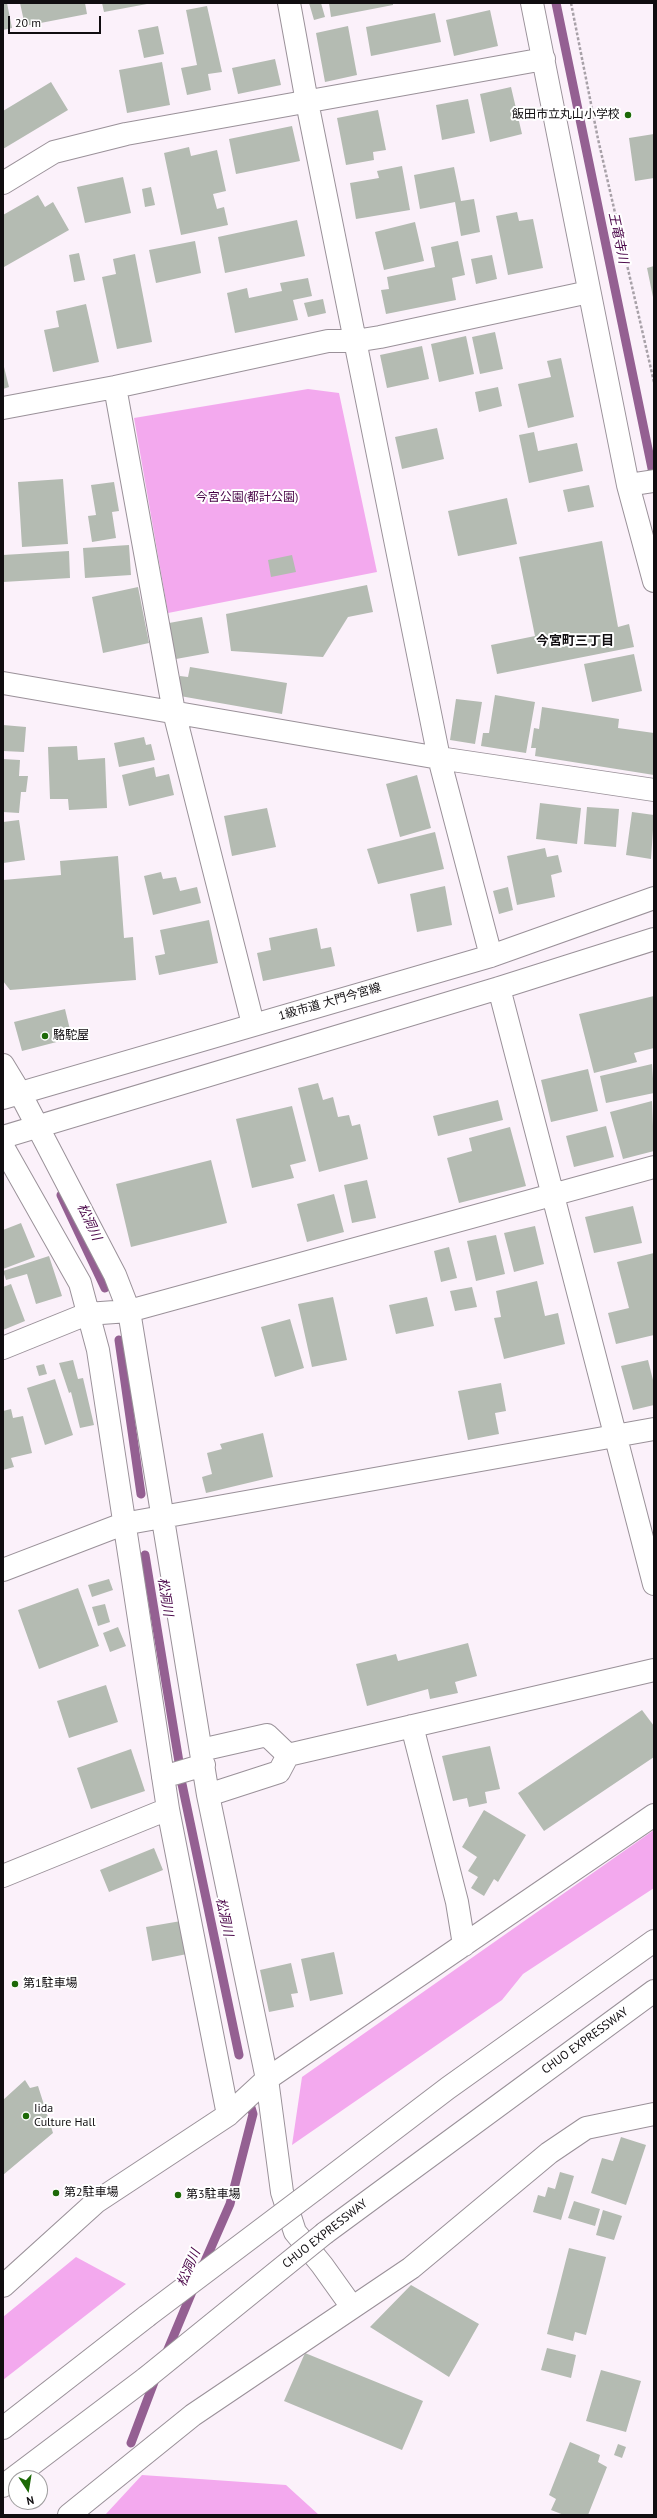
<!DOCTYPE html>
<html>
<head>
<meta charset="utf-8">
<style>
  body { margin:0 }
  #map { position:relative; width:657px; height:2518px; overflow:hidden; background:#fbf1fa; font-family:"PT Sans",sans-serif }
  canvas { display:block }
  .frame { position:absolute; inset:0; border:4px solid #100d10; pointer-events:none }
  .north { position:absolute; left:8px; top:2470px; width:40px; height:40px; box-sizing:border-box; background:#fff; border:1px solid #9f9e9f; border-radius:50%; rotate:168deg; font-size:11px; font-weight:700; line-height:16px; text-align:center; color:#100d10 }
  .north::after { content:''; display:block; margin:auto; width:14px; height:18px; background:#1c6907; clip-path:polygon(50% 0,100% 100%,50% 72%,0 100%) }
  .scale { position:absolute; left:8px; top:16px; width:93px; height:18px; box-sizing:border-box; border:2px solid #100d10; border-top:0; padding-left:5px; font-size:12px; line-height:14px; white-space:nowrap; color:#100d10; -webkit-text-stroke:3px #fff; paint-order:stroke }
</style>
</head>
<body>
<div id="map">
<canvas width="657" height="2518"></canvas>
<div class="frame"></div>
<div class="north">N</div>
<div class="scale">20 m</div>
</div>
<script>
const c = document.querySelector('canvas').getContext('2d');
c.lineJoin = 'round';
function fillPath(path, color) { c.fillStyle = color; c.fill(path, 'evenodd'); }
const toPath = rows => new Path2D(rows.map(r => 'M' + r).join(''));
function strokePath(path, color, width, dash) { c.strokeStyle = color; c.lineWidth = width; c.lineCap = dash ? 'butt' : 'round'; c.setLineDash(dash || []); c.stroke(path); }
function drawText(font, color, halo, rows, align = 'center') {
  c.font = font + ' "PT Sans","Noto Sans JP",sans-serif'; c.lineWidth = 4; c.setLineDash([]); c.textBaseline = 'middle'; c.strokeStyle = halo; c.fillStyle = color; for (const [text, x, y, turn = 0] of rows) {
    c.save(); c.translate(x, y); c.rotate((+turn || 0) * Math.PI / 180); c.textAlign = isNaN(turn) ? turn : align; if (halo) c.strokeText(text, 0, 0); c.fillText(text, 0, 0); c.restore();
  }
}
const green = toPath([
  [308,389,339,393,377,572,168,613,134,418],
  [654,1830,654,1888,523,1974,502,2000,292,2145,302,2077],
  [76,2257,126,2284,3,2380,3,2317],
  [142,2475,286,2485,319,2515,105,2515]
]);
const stream = toPath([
  [556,3,654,478],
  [61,1195,105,1288],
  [119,1340,141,1494],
  [145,1555,179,1762],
  [182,1784,239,2055],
  [202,2268,230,2204,253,2114,248,2098],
  [166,2354,194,2287],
  [131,2443,156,2377]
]);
const building = toPath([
  [3,3,7,3,12,28,3,30],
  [20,3,85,3,87,14,25,26],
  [102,3,147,3,147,4,104,12],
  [309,3,321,3,325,17,314,20],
  [329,3,393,3,393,5,331,17],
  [207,6,222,72,208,74,211,90,187,95,181,68,197,65,186,10],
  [490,10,498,46,454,56,446,20],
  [435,13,441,42,371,56,366,27],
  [158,26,164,54,144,58,138,30],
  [348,26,357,75,325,82,316,33],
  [275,59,281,85,238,94,232,68],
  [162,62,170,105,127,113,119,70],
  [51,82,68,110,3,149,3,111],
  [511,87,522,134,490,142,480,94],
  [468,99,475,133,442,140,436,105],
  [378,110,386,150,373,152,374,160,346,165,337,118],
  [292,126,300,161,236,174,229,139],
  [654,134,654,178,635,181,629,138],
  [189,147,191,156,217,150,226,191,213,194,217,209,224,207,228,225,181,235,164,153],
  [402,166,410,210,356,219,350,183,379,178,377,171],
  [454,167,461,201,474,199,480,232,461,236,455,202,420,209,414,175],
  [123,177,131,213,85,223,77,187],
  [151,187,155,205,145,207,142,189],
  [38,195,45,207,53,202,69,230,4,267,3,215],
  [517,212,519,221,533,219,543,268,508,275,496,216],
  [297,220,305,256,225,273,218,237],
  [415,222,424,261,384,270,375,232],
  [195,241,201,273,156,283,149,250],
  [458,241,465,275,452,278,456,300,386,314,381,290,389,289,387,277,435,267,431,247],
  [79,253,85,280,74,282,69,255],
  [135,254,152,342,117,349,102,277,116,274,113,259],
  [492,255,497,279,476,284,471,259],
  [654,266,654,297,653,297,647,268],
  [308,278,312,296,293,300,298,320,235,333,227,293,247,288,249,298,282,291,280,283],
  [323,299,326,313,308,317,304,303],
  [86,304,99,362,53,372,44,330,59,327,56,311],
  [495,332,503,369,480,374,472,337],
  [466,336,474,374,439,382,431,344],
  [422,346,429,379,387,388,380,355],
  [561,358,574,417,528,428,518,384,551,377,547,361],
  [3,363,9,387,3,389],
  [498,387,502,406,479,412,475,392],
  [437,428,444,459,402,469,395,437],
  [534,432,538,451,577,443,583,471,529,483,519,435],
  [63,479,68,544,22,547,18,482],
  [114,482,119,511,112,512,116,538,92,542,88,516,96,515,91,485],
  [589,485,594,507,568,512,563,490],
  [507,498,517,544,458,556,448,511],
  [602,541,618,627,629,624,634,647,497,674,491,645,535,636,519,557],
  [129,545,131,575,85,578,83,548],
  [69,551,70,578,3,582,3,555],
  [292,555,296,572,271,577,268,560],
  [367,585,373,612,348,617,323,657,231,651,226,614],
  [138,587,149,643,103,653,92,597],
  [202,617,209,653,176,659,169,623],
  [634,654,642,691,592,702,584,664],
  [190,667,287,683,282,714,180,696,180,676,188,677],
  [495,695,535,702,526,753,481,746,483,733,489,733],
  [456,699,482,702,475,744,450,740],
  [542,707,619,719,618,728,654,733,654,775,535,756,536,748,531,748,534,728,539,729],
  [3,725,26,727,24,752,3,751],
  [144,737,146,745,151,744,155,760,119,767,114,743],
  [77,746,78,760,105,758,107,808,69,810,68,799,50,799,48,747],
  [3,759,20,760,19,776,28,776,26,792,21,792,19,813,3,812],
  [154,767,156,777,169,774,174,795,129,806,122,775],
  [417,775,431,828,400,837,386,784],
  [540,803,581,808,577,844,536,839],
  [587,807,619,809,616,847,584,844],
  [267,808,276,847,232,856,224,816],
  [632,812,654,815,651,859,626,855],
  [19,820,25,860,3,863,3,822],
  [435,832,444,869,378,884,367,849],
  [545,848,547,857,558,855,562,872,551,875,555,897,517,905,507,856],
  [118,856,124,938,133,937,136,980,10,990,3,981,3,880,61,875,60,861],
  [161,872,163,879,176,877,180,891,197,887,201,903,153,915,144,876],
  [445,886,452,925,417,932,410,894],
  [508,887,513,910,499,914,493,891],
  [209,920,218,963,159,975,155,956,165,954,160,930],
  [317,928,321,949,331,947,335,966,263,981,257,953,271,950,269,938],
  [654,996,654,1048,634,1053,637,1062,594,1073,579,1014],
  [65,1009,72,1038,22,1051,14,1022],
  [652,1064,654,1093,606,1103,600,1076],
  [588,1069,598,1111,551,1122,541,1080],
  [318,1083,323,1100,333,1097,338,1117,349,1115,352,1126,360,1124,368,1159,319,1172,298,1088],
  [498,1100,503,1120,438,1136,433,1116],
  [652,1101,654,1151,623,1159,610,1112],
  [292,1106,306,1161,290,1165,294,1178,252,1188,236,1119],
  [606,1126,614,1157,574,1167,566,1136],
  [510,1127,526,1186,459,1203,447,1158,472,1151,469,1138],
  [211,1160,227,1223,131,1247,116,1184],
  [367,1180,376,1218,352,1223,344,1185],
  [334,1194,344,1232,307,1242,297,1204],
  [633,1206,642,1243,594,1253,585,1217],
  [21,1223,35,1257,3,1269,3,1230],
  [535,1226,544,1264,514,1272,504,1233],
  [496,1235,505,1274,476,1281,467,1241],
  [449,1247,457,1278,441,1282,434,1251],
  [654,1253,654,1335,616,1344,608,1313,629,1308,617,1262],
  [49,1256,62,1296,36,1304,27,1274,6,1280,3,1271],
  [537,1281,545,1316,558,1313,565,1344,504,1359,494,1318,501,1317,496,1291],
  [11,1284,25,1321,3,1330,3,1287],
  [472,1287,477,1307,455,1311,450,1291],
  [333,1297,347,1360,312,1367,298,1304],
  [427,1297,434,1326,396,1334,389,1305],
  [290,1319,304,1368,275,1377,261,1327],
  [73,1360,78,1379,83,1378,94,1425,80,1428,71,1392,69,1393,59,1363],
  [648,1360,654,1384,654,1405,633,1410,621,1366],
  [44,1364,47,1374,39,1376,36,1366],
  [55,1379,73,1435,45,1445,27,1388],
  [501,1383,506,1411,495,1413,499,1434,468,1440,458,1391],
  [11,1409,13,1418,23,1416,32,1453,11,1458,14,1467,3,1470,3,1411],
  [263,1433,273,1477,206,1493,202,1477,212,1474,207,1453,222,1449,220,1444],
  [109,1579,113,1590,92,1597,88,1585],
  [78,1588,99,1646,39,1669,18,1610],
  [105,1604,110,1622,98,1626,92,1607],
  [118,1627,126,1646,110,1652,103,1633],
  [468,1643,477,1676,455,1682,458,1693,430,1699,428,1689,367,1706,356,1664,396,1654,398,1661],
  [106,1685,118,1722,69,1738,57,1701],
  [642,1710,654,1726,654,1757,544,1831,518,1793],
  [490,1746,500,1789,485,1792,487,1803,469,1807,467,1798,453,1801,442,1756],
  [131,1749,145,1791,91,1809,77,1768],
  [484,1810,526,1835,498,1882,494,1879,484,1896,471,1888,478,1877,468,1871,477,1857,462,1847],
  [154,1848,163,1870,109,1892,100,1870],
  [181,1921,187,1954,152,1961,146,1927],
  [334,1952,343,1994,310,2001,301,1959],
  [291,1963,298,1993,291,1994,294,2007,269,2012,260,1970],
  [25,2080,30,2088,38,2086,53,2133,3,2175,3,2100],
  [621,2137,646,2145,626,2205,591,2193,602,2158,613,2161],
  [560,2172,574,2176,561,2220,533,2212,538,2195,545,2197,548,2187,555,2189],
  [574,2201,600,2209,595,2226,568,2218],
  [603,2210,622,2216,614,2240,596,2235],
  [569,2248,606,2257,586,2335,575,2332,573,2341,547,2334],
  [411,2285,479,2324,449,2377,370,2327],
  [547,2348,576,2355,571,2378,541,2370],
  [305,2353,423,2401,402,2450,284,2401],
  [601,2370,641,2381,626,2432,586,2421],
  [570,2442,600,2455,598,2462,607,2467,588,2515,564,2515,551,2510,556,2499,549,2495],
  [618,2444,626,2447,622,2458,614,2455]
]);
const path = toPath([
  [571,3,598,139,654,382]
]);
const minor = toPath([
  [289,3,307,102,439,758,491,956],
  [532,3,628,485,654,581],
  [3,183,54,152,126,134,544,59],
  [115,387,174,712,253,1024],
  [3,408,115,387,328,341,355,341,380,337,589,292],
  [628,485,654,481],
  [3,683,439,758,654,790],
  [499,988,654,1584],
  [3,1065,20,1093,115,1275,129,1311,208,1795,267,2079,282,2192,295,2232,322,2265,352,2307],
  [3,1098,491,956,654,898],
  [3,1137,499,988,654,939],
  [3,1147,80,1283,98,1350,168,1809,228,2115],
  [3,1348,87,1314,129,1311,654,1167],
  [3,1570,123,1524,654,1429],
  [412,1726,457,1902,464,1945],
  [201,1750,267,1735,288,1755],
  [163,1777,204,1765],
  [208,1795,279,1772,288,1755,654,1670],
  [3,1876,168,1809],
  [3,2286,96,2202,228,2115,267,2079,654,1815],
  [69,2515,193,2415,411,2268,549,2153,586,2128,654,2114]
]);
const highway = toPath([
  [314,2190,448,2088,654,1941],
  [325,2233,654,1991],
  [3,2428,147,2316],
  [3,2486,146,2378]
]);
const highwayBridge = toPath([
  [147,2316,314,2190],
  [146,2378,325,2233]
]);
const markers = [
  [628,115,4,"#1c6907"],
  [45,1036,4,"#1c6907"],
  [15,1984,4,"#1c6907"],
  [26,2116,4,"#1c6907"],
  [56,2193,4,"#1c6907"],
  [178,2195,4,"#1c6907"]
];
const poiNames = [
  ["飯田市立丸山小学校",620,115,"right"],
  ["駱駝屋",53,1036],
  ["第1駐車場",23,1984],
  ["Iida",34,2109],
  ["Culture Hall",34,2123],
  ["第2駐車場",64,2193],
  ["第3駐車場",186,2195]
];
const parkNames = [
  ["今宮公園(都計公園)",247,498]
];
const streetNames = [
  ["1級市道 大門今宮線",330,1002,-16],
  ["CHUO EXPRESSWAY",585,2041,-36],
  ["CHUO EXPRESSWAY",325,2234,-38]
];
const waterNames = [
  ["王竜寺川",618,238,78],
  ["松洞川",89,1222,65],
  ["松洞川",165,1597,81],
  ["松洞川",224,1917,78],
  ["松洞川",189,2268,-67]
];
const neighbourhoodNames = [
  ["今宮町三丁目",575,641]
];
fillPath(green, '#f3a9ee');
strokePath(stream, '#946092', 9);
fillPath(building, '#b4bbb2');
strokePath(minor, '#9a9199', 24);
strokePath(highway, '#9a9199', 24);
strokePath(path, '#a8a1a8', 2.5, [3, 2]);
strokePath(minor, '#fff', 22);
strokePath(highway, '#fff', 22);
strokePath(highwayBridge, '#9a9199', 24, []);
strokePath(highwayBridge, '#fff', 22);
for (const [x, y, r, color] of markers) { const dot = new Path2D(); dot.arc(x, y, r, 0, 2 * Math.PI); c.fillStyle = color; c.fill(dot); strokePath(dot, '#fff', 1.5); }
drawText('12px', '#100d10', '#fff', poiNames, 'left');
drawText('12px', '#480447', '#fff', parkNames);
drawText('12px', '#100d10', '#fff', streetNames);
drawText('italic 13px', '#490548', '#fff', waterNames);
drawText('bold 13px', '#100d10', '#fff', neighbourhoodNames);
</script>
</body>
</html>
